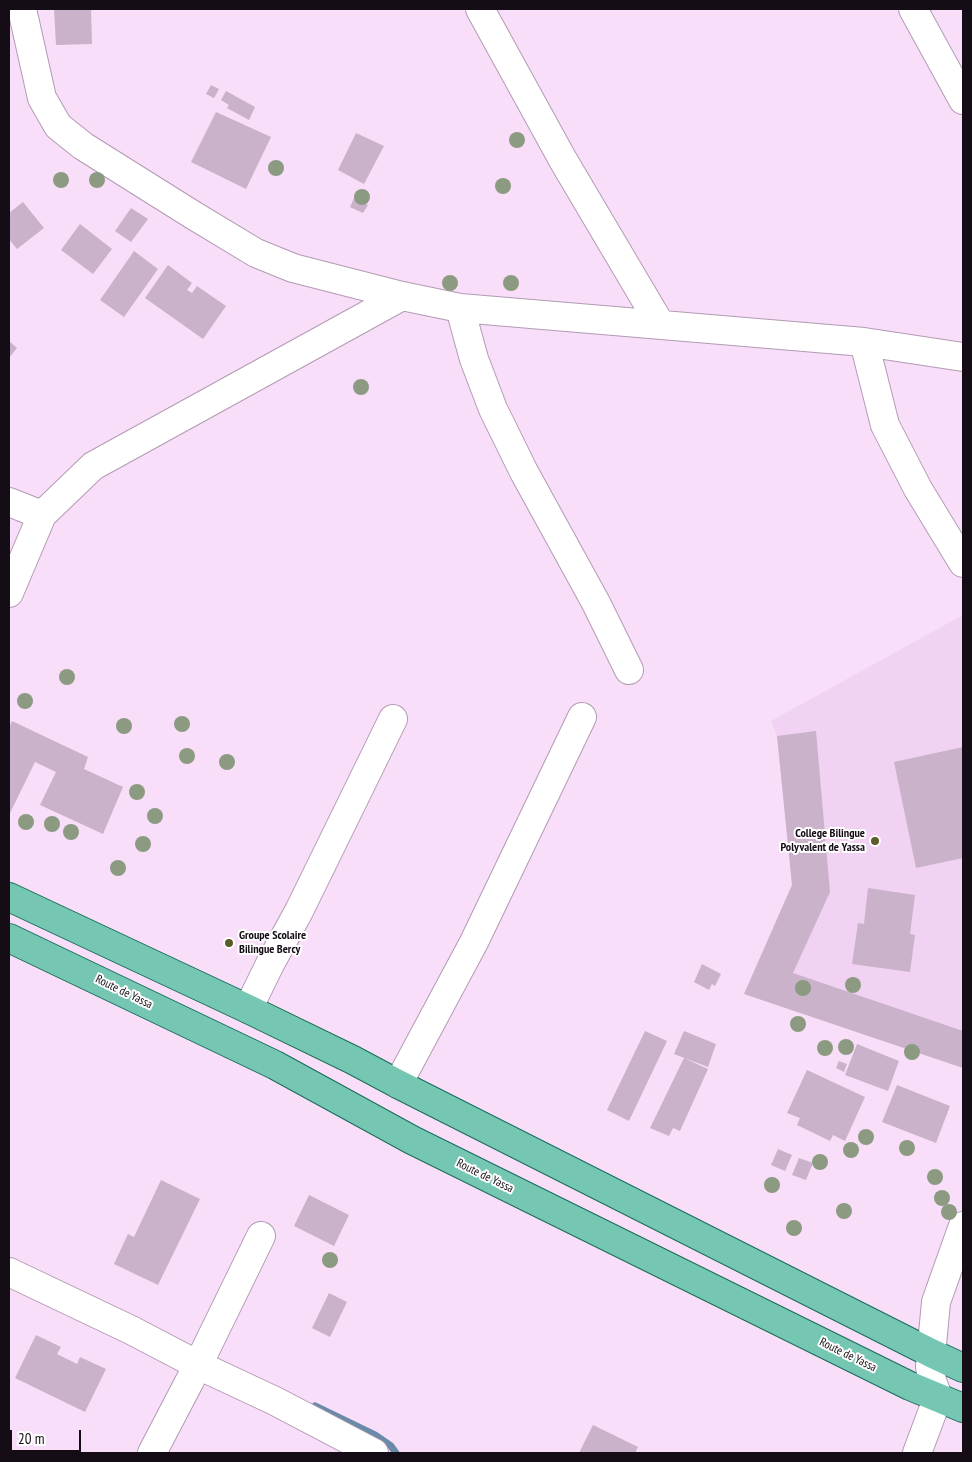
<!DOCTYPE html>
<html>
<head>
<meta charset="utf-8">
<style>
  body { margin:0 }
  #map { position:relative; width:972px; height:1462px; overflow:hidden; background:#f8def8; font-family:"PT Sans Narrow",sans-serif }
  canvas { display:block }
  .frame { position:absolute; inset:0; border:10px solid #150d15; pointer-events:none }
  .scale { position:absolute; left:10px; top:1430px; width:71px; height:22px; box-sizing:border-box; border:2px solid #150d15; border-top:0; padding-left:6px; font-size:15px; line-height:18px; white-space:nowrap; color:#150d15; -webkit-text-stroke:4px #fff; paint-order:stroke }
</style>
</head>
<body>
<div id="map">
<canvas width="972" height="1462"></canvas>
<div class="frame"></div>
<div class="scale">20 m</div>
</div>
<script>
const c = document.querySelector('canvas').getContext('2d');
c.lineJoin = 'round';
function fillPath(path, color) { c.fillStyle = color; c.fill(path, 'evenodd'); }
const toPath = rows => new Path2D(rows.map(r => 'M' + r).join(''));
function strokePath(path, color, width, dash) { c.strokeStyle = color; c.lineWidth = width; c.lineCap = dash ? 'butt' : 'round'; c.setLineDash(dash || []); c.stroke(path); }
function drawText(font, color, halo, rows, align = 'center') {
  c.font = font + ' "PT Sans Narrow",sans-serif'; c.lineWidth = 4; c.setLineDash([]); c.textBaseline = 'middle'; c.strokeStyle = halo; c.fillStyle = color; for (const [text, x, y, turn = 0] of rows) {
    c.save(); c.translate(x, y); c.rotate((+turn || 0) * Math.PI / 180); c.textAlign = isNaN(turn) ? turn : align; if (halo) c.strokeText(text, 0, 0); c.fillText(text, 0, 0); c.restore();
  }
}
const built = toPath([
  [963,615,963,1068,744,994,792,885,777,736,771,721]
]);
const stream = toPath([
  [315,1406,375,1435,391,1446,396,1453]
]);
const building = toPath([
  [54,9,91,9,92,44,56,45],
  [211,85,219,89,214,98,206,94],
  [226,91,255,107,249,120,227,108,229,105,221,100],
  [216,112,271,137,246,189,191,162],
  [356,133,384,146,364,184,338,170],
  [354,198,368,205,363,213,350,207],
  [23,202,44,228,17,249,9,239,9,213],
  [131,208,148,219,131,242,115,231],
  [80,224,112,249,93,274,61,250],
  [134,251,158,269,124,317,100,300],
  [168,265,192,283,187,290,192,293,197,286,226,306,203,339,145,298],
  [9,341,17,348,9,358],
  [12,721,88,757,84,769,123,787,103,834,40,805,56,772,35,762,9,815,9,728],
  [816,731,830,892,793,973,963,1031,963,1068,744,994,792,885,777,736],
  [963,747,963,858,916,868,894,762],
  [868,888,915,895,910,934,915,935,910,972,852,964,858,923,864,924],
  [702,964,721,974,715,986,712,984,709,990,694,982],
  [645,1031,667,1041,629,1121,607,1110],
  [684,1031,716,1044,708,1067,674,1054],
  [857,1044,899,1061,888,1091,845,1075],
  [684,1058,708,1069,680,1131,673,1128,669,1136,650,1128],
  [839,1061,847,1064,844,1072,836,1068],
  [807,1070,865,1097,845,1141,833,1135,830,1141,797,1125,800,1118,787,1113],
  [897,1085,950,1106,936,1143,882,1122],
  [778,1149,792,1155,785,1171,771,1165],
  [799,1158,813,1163,806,1180,792,1175],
  [161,1180,200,1199,158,1285,114,1264,128,1234,134,1237],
  [309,1195,349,1215,334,1246,294,1226],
  [329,1293,347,1302,330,1337,312,1328],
  [36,1335,61,1347,57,1354,77,1364,80,1357,106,1369,85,1412,15,1378],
  [593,1425,638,1447,635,1453,579,1453]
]);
const minor = toPath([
  [22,9,42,98,58,126,83,146,193,215,256,253,293,268,402,296,460,308,864,342,963,357],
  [480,9,563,160,660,324],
  [913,9,963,100],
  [460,308,474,359,493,409,524,472,596,603,629,670],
  [864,342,885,425,918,489,963,563],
  [9,502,42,515],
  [9,593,42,515,93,466,402,296],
  [248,1009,270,964,299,911,393,719],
  [398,1084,474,942,582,717],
  [9,1272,131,1330,198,1365,275,1401,374,1453],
  [152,1453,198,1365,261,1236],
  [917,1453,938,1397,932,1381,930,1366,936,1302,963,1226]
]);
const major = toPath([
  [9,897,248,1009,353,1060,398,1084,931,1353,963,1368],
  [9,938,275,1065,412,1140,910,1386,963,1408]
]);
const trees = [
  [517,140],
  [276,168],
  [61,180],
  [97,180],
  [503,186],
  [362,197],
  [450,283],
  [511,283],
  [361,387],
  [67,677],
  [25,701],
  [182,724],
  [124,726],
  [187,756],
  [227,762],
  [137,792],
  [155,816],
  [26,822],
  [52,824],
  [71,832],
  [143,844],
  [118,868],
  [853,985],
  [803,988],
  [798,1024],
  [846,1047],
  [825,1048],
  [912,1052],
  [866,1137],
  [907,1148],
  [851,1150],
  [820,1162],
  [935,1177],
  [772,1185],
  [942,1198],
  [844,1211],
  [949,1212],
  [794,1228],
  [330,1260]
];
const markers = [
  [875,841,5,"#5b5c29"],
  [229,943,5,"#5b5c29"]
];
const poiNames = [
  ["College Bilingue",865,834],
  ["Polyvalent de Yassa",865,848],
  ["Groupe Scolaire",239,936,"left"],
  ["Bilingue Bercy",239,950,"left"]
];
const streetNames = [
  ["Route de Yassa",124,992,26],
  ["Route de Yassa",485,1176,26],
  ["Route de Yassa",848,1355,26]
];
fillPath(built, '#f1d2f2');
strokePath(stream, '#698aa8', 7);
fillPath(building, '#cab2ca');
strokePath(minor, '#b39bb3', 30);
strokePath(major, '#186d5a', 30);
strokePath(minor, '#fff', 28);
strokePath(major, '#75c6b2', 28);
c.fillStyle = '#8c9a82';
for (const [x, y] of trees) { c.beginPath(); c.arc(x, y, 8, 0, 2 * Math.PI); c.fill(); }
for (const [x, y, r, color] of markers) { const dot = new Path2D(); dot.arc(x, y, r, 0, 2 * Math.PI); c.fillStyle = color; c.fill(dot); strokePath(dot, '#fff', 2); }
drawText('bold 12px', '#150d15', '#fff', poiNames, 'right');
drawText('12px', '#150d15', '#fff', streetNames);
</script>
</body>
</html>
